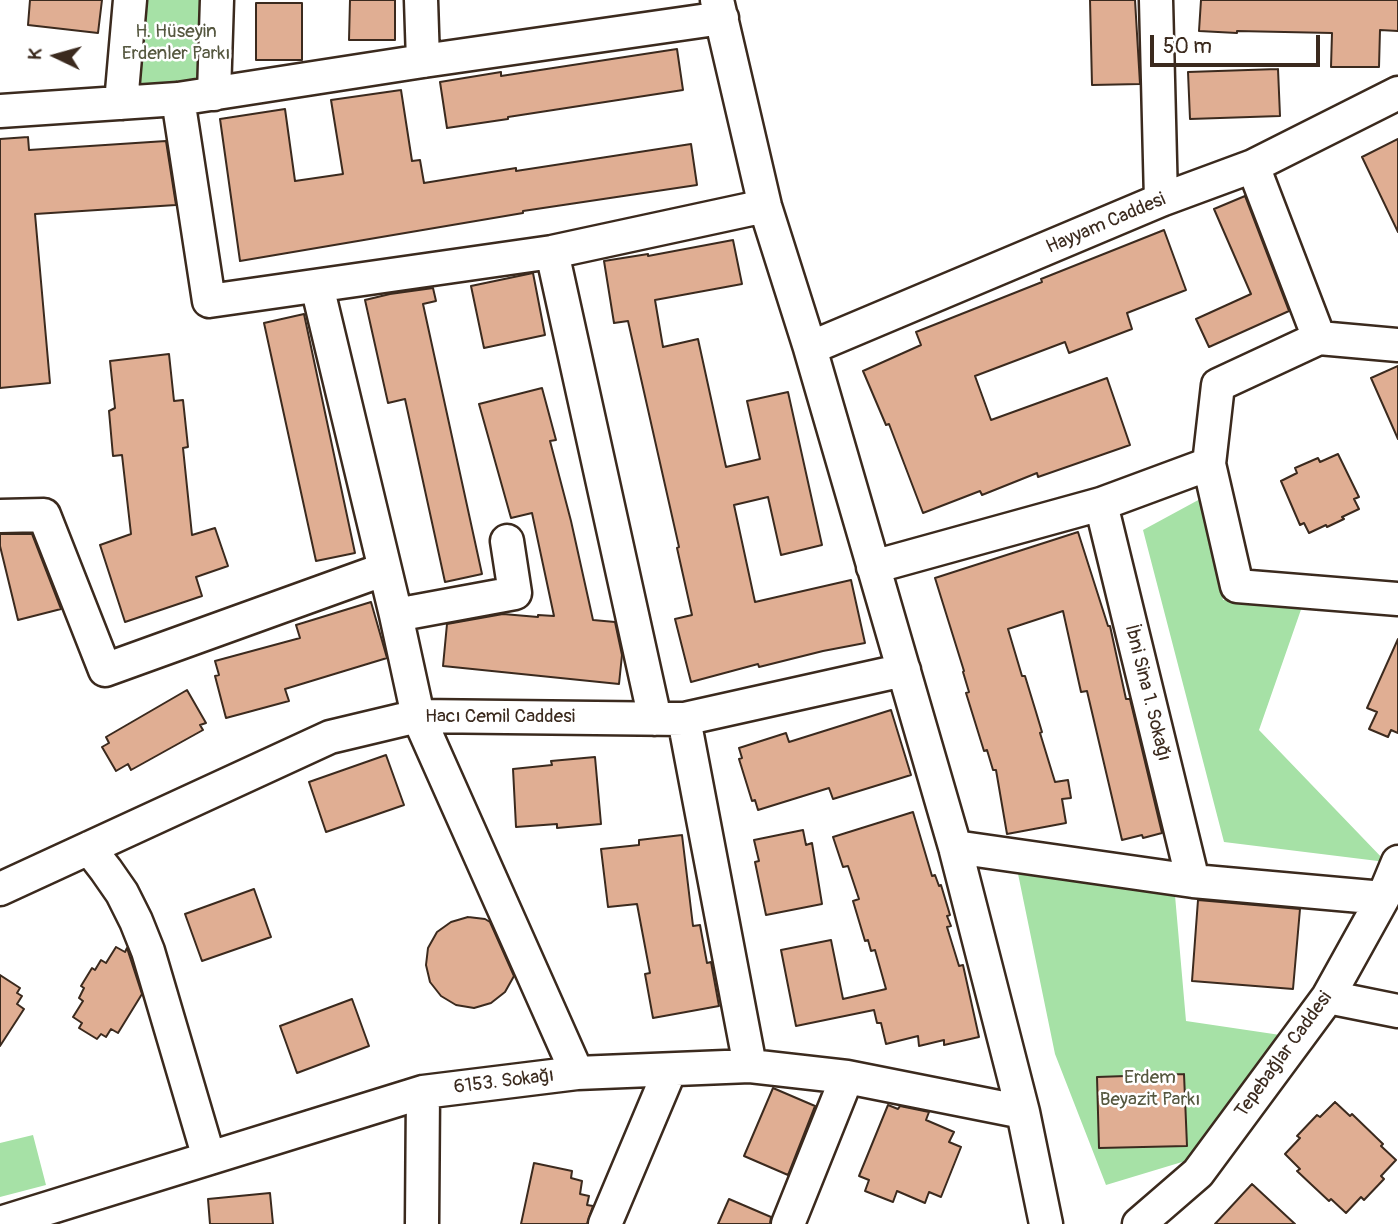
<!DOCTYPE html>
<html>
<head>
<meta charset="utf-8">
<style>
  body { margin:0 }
  #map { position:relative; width:1398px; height:1224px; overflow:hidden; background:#fff; font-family:Pangolin,sans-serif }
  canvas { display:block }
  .north { position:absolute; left:21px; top:21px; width:70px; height:70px; -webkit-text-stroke:5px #fff; paint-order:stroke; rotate:275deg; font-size:19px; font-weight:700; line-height:28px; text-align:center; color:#3b2a1e }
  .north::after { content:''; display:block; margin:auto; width:24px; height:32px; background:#3b2a1e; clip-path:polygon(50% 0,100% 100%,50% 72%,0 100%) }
  .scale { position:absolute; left:1150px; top:35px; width:170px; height:32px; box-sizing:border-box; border:4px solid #3b2a1e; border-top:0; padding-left:9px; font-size:21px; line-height:24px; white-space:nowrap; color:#3b2a1e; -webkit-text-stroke:5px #fff; paint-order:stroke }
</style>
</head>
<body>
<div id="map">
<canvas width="1398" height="1224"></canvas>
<div class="north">K</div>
<div class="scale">50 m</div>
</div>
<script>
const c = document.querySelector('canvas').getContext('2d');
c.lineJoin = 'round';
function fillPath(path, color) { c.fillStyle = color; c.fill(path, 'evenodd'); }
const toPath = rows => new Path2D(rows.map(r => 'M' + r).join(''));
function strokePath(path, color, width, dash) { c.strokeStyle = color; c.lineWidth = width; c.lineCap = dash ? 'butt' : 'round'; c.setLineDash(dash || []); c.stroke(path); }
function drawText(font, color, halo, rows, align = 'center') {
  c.font = font + ' Pangolin,sans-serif'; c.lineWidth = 5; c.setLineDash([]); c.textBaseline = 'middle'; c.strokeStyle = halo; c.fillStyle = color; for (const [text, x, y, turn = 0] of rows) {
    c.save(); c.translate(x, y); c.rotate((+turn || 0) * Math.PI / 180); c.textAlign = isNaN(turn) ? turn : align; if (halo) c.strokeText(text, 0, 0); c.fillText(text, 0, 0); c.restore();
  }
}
const green = toPath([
  [140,0,217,0,214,87,133,86],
  [1202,498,1223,600,1304,601,1259,730,1386,862,1224,842,1143,530],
  [1016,864,1174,884,1186,1021,1287,1036,1192,1159,1106,1185,1055,1054],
  [33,1135,46,1185,0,1197,0,1143]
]);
const building = toPath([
  [30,0,102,0,98,33,28,25,30,0],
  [350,0,395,0,395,40,349,40,350,0],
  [1090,0,1135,0,1140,84,1092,85,1090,0],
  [1201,0,1398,0,1398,31,1380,30,1379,67,1331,67,1332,33,1237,31,1237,33,1199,31,1201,0],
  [256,3,302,3,302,60,256,60,256,3],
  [677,49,683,90,508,117,508,119,447,128,440,82,501,72,501,76,677,49],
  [1278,69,1280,116,1190,119,1188,72,1278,69],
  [401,90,412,161,420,160,424,183,516,168,516,171,691,144,697,185,523,211,523,213,240,261,220,119,285,109,295,181,343,174,331,100,401,90],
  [28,137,29,150,166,141,176,205,35,214,50,383,0,388,0,139,28,137],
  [1398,139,1398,232,1362,157,1398,139],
  [1245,196,1289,311,1209,347,1196,319,1251,294,1214,209,1245,196],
  [1164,230,1186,290,1127,313,1132,329,1069,353,1065,342,975,376,991,420,1107,378,1130,445,1038,477,1037,473,982,495,980,491,923,513,889,424,886,425,863,371,921,345,916,332,1042,282,1041,279,1164,230],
  [733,240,742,284,655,300,663,347,698,339,726,467,760,459,747,401,788,392,822,545,781,555,768,497,734,505,755,602,851,580,865,643,823,651,759,667,758,664,691,682,675,619,692,615,677,548,679,547,628,321,614,323,604,261,648,254,648,256,733,240],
  [533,273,545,335,484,348,471,286,533,273],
  [433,288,436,301,423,304,482,574,445,582,405,399,388,403,365,300,390,294,433,288],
  [304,314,355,553,316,561,264,323,304,314],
  [169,354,174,401,183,400,188,447,183,448,192,535,215,528,228,566,196,577,202,596,125,622,100,545,131,534,122,455,113,456,109,411,115,408,110,361,169,354],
  [1398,366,1398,439,1371,378,1398,366],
  [542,388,556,440,550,441,571,521,593,620,615,622,622,655,619,684,443,666,447,624,503,614,538,617,538,615,554,616,532,513,511,518,479,404,542,388],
  [1338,454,1359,497,1354,499,1359,509,1342,517,1344,519,1327,527,1326,525,1309,533,1304,523,1300,525,1281,481,1297,473,1295,468,1318,458,1320,462,1338,454],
  [1078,532,1108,626,1110,626,1126,699,1130,699,1162,833,1143,838,1142,835,1122,840,1087,691,1081,692,1063,611,1008,629,1022,676,1025,676,1036,712,1042,732,1040,733,1055,782,1068,780,1071,798,1062,799,1066,823,1007,834,996,770,993,770,987,750,984,751,966,693,969,692,963,672,964,671,935,578,1078,532],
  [0,534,32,534,61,609,18,620,0,546,0,534],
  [371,602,387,658,285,689,289,701,226,718,215,676,219,675,215,661,300,638,296,625,371,602],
  [1398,639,1398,733,1391,730,1388,737,1369,729,1377,712,1367,708,1398,639],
  [187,690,206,723,200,725,203,730,131,770,128,764,116,771,102,747,109,743,106,737,187,690],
  [891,710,911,775,833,799,829,788,758,810,755,800,752,801,739,759,742,758,739,748,786,733,789,742,891,710],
  [386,755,404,805,326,832,309,782,386,755],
  [595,757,601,824,557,828,557,824,516,827,513,769,552,765,551,761,595,757],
  [913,812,932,876,935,875,939,886,941,885,950,915,947,916,951,926,947,927,959,966,963,965,979,1037,944,1045,944,1040,919,1046,918,1036,886,1044,881,1023,877,1023,874,1010,796,1026,781,950,831,940,843,999,886,989,875,950,871,951,868,940,865,941,853,901,859,899,848,866,843,867,833,837,913,812],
  [803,830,806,845,812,843,822,904,766,915,755,862,759,861,754,840,803,830],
  [682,835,693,926,700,925,707,963,711,962,719,1006,653,1018,645,974,650,973,637,904,608,907,601,849,639,845,639,840,682,835],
  [254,889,271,937,202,961,185,914,254,889],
  [1198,900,1300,909,1293,989,1192,981,1198,900],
  [468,917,485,919,490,922,514,976,505,992,491,1003,474,1008,456,1005,441,996,430,982,426,965,428,948,437,932,451,922,468,917],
  [116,947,125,952,127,948,142,994,118,1033,111,1029,106,1037,101,1034,97,1039,79,1028,82,1023,73,1017,83,1001,79,998,84,988,81,986,92,968,95,970,101,960,106,963,116,947],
  [0,975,20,988,17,993,22,996,17,1004,24,1009,0,1046,0,975],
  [352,999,369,1046,297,1073,280,1026,352,999],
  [1184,1074,1187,1146,1099,1148,1097,1077,1184,1074],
  [773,1088,815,1106,788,1175,744,1156,773,1088],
  [1335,1102,1350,1116,1352,1114,1383,1144,1381,1146,1396,1160,1381,1176,1384,1179,1364,1200,1361,1197,1346,1213,1331,1199,1329,1201,1314,1187,1297,1171,1300,1169,1285,1154,1300,1138,1297,1136,1317,1115,1320,1117,1335,1102],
  [888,1105,898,1109,900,1106,929,1112,926,1120,954,1132,949,1142,961,1147,941,1197,929,1192,925,1203,897,1191,893,1202,865,1191,869,1180,859,1176,888,1105],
  [534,1163,572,1171,571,1178,582,1181,580,1194,589,1196,587,1205,593,1206,587,1224,521,1224,534,1163],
  [1252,1184,1295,1224,1215,1224,1252,1184],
  [270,1193,273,1224,210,1224,208,1199,270,1193],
  [729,1199,771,1217,770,1224,718,1224,729,1199]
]);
const minor = toPath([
  [421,0,423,61],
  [717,0,765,206,810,348,955,847,1023,1112,1046,1224],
  [1156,0,1161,200],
  [214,94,217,0],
  [178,99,209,301,552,252,765,206],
  [121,103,130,0],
  [0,111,178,99,423,61,722,18],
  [1253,166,1319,338],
  [552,252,655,719],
  [317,286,396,615,418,716,577,1073],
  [810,348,1161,200,1253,166,1398,93],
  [1209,464,1237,586,1398,599],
  [1101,504,1193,881],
  [0,516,44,515,105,670,385,569],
  [873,567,1101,504,1209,464,1218,385,1319,338,1398,345],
  [396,615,515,593,507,541],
  [684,719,750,1066],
  [955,847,1193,881,1383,898],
  [89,848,106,870,122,893,136,921,148,951,209,1158],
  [0,889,330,737,418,716,684,719,904,670],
  [1328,997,1398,1011],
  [0,1223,423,1092,577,1073,750,1066,847,1077,1023,1112],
  [422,1224,423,1092],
  [605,1224,670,1070],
  [788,1224,847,1077],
  [1139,1224,1198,1173,1328,997,1383,898,1398,862]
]);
const parkNames = [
  ["H. Hüseyin",176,32],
  ["Erdenler Parkı",176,54],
  ["Erdem",1150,1078],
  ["Beyazit Parkı",1150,1100]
];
const streetNames = [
  ["Hayyam Caddesi",1106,224,-23],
  ["İbni Sina 1. Sokağı",1147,693,76],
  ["Hacı Cemil Caddesi",500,717],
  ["Tepebağlar Caddesi",1284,1055,-54],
  ["6153. Sokağı",504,1082,-7]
];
fillPath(green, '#a6e1a6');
fillPath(building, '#e0ae93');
strokePath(building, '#3b2a1e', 2);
strokePath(minor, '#3b2a1e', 37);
strokePath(minor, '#fff', 32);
drawText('19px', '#565840', '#fff', parkNames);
drawText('19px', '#3b2a1e', '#fff', streetNames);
</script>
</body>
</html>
